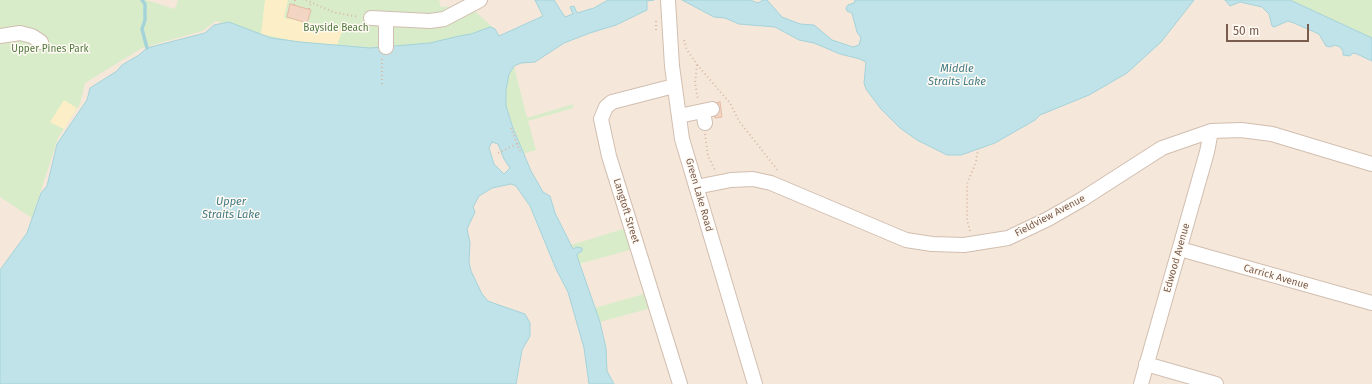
<!DOCTYPE html>
<html>
<head>
<meta charset="utf-8">
<style>
  body { margin:0 }
  #map { position:relative; width:1372px; height:384px; overflow:hidden; background:#fdf6ec; font-family:"Fira Sans",sans-serif }
  canvas { display:block }
  .scale { position:absolute; left:1226px; top:24px; width:83px; height:18px; box-sizing:border-box; border:2px solid #7a5c4d; border-top:0; padding-left:5px; font-size:12px; line-height:14px; white-space:nowrap; color:#7a5c4d; -webkit-text-stroke:3px #fffaf3; paint-order:stroke }
</style>
</head>
<body>
<div id="map">
<canvas width="1372" height="384"></canvas>
<div class="scale">50 m</div>
</div>
<script>
const c = document.querySelector('canvas').getContext('2d');
c.lineJoin = 'round';
function fillPath(path, color) { c.fillStyle = color; c.fill(path, 'evenodd'); }
const toPath = rows => new Path2D(rows.map(r => 'M' + r).join(''));
function strokePath(path, color, width, dash) { c.strokeStyle = color; c.lineWidth = width; c.lineCap = dash ? 'butt' : 'round'; c.setLineDash(dash || []); c.stroke(path); }
function drawText(font, color, halo, rows, align = 'center') {
  c.font = font + ' "Fira Sans",sans-serif'; c.lineWidth = 3; c.setLineDash([]); c.textBaseline = 'middle'; c.strokeStyle = halo; c.fillStyle = color; for (const [text, x, y, turn = 0] of rows) {
    c.save(); c.translate(x, y); c.rotate((+turn || 0) * Math.PI / 180); c.textAlign = isNaN(turn) ? turn : align; if (halo) c.strokeText(text, 0, 0); c.fillText(text, 0, 0); c.restore();
  }
}
const residential = toPath([
  [0,0,1372,0,1372,384,0,384]
]);
const green = toPath([
  [0,0,146,0,175,9,178,0,439,0,441,7,469,6,495,29,419,47,335,58,216,21,202,31,142,48,85,83,80,104,58,138,32,218,0,197],
  [1290,0,1372,0,1372,38],
  [514,66,527,118,573,104,573,108,528,121,536,150,523,154,506,106,506,90,509,74],
  [626,228,633,249,579,264,577,254,571,245],
  [647,293,651,308,600,322,595,308]
]);
const sand = toPath([
  [265,0,288,0,284,18,343,29,337,45,300,42,261,34],
  [64,100,77,108,64,129,50,122]
]);
const water = toPath([
  [535,0,554,0,565,17,573,14,570,7,574,6,577,13,594,8,608,0,654,0,647,1,647,10,616,25,590,33,564,43,535,62,521,63,514,66,509,74,506,90,506,106,513,128,531,171,543,192,550,196,555,213,573,249,577,247,582,248,582,251,577,254,578,259,600,322,606,348,607,371,614,384,589,384,584,348,568,292,556,269,530,206,516,186,511,184,492,188,479,196,473,207,475,212,467,229,470,243,469,262,471,271,482,294,488,301,496,304,525,314,530,323,530,336,522,350,516,384,0,384,0,270,27,233,41,193,47,186,57,144,87,100,90,88,117,71,122,65,139,55,147,48,205,33,214,25,229,22,271,38,300,42,370,48,430,43,459,36,471,34,490,27,495,29,499,36,543,16,535,0],
  [492,142,498,144,504,159,510,168,504,174,494,164,489,148,492,142],
  [682,0,750,0,758,3,763,0,767,0,782,17,800,24,814,25,832,40,853,47,859,45,861,38,857,32,852,13,847,11,846,8,848,5,854,3,855,0,1194,0,1161,42,1127,73,1089,95,1040,115,1035,120,995,143,961,155,947,155,917,140,900,128,881,109,866,89,864,83,866,62,860,59,840,54,814,43,799,40,775,27,739,24,725,18,714,17,682,0],
  [1225,0,1290,0,1372,38,1372,61,1357,54,1353,53,1350,56,1343,55,1343,51,1340,47,1335,45,1330,47,1326,46,1319,34,1294,23,1288,21,1274,27,1272,26,1269,14,1262,7,1240,2,1230,6,1225,0]
]);
const stream = toPath([
  [142,0,145,4,145,20,142,29,147,48]
]);
const building = toPath([
  [290,4,311,10,307,23,287,17,290,4],
  [720,102,722,117,715,118,712,104,720,102]
]);
const path = toPath([
  [306,0,333,12,359,17],
  [294,5,295,0],
  [309,9,311,3],
  [656,21,656,30],
  [684,40,687,50,699,67,730,103,739,121,779,172],
  [382,59,382,85],
  [697,65,695,82,698,100],
  [511,128,520,151],
  [705,134,708,156,716,172],
  [498,153,517,144],
  [970,231,967,220,967,184,976,162,978,149]
]);
const minor = toPath([
  [668,0,672,66,682,139,755,384],
  [371,18,430,21,444,19,480,0],
  [0,36,20,33,32,36,41,42],
  [386,47,386,20],
  [674,86,612,102,606,107,601,119,609,156,680,384],
  [703,111,705,123],
  [679,116,712,109],
  [696,187,731,180,753,179,771,183,906,240,932,244,964,245,1008,238,1048,219,1081,200,1162,148,1211,131,1241,130,1272,134,1372,164],
  [1180,249,1372,303],
  [1146,364,1216,384],
  [1141,384,1207,152,1211,131]
]);
const parkNames = [
  ["Bayside Beach",336,28],
  ["Upper Pines Park",50,49]
];
const streetNames = [
  ["Green Lake Road",699,195,74],
  ["Langtoft Street",626,211,73],
  ["Fieldview Avenue",1050,216,-28],
  ["Edwood Avenue",1177,258,-74],
  ["Carrick Avenue",1276,277,16]
];
const waterNames = [
  ["Middle",957,69],
  ["Straits Lake",957,82],
  ["Upper",231,202],
  ["Straits Lake",231,215]
];
fillPath(residential, '#f5e8da');
fillPath(green, '#d8ecc9');
fillPath(sand, '#fcefc7');
fillPath(water, '#bfe3e8');
strokePath(water, '#a5d3da', 1);
strokePath(stream, '#a5d3da', 3.5);
fillPath(building, '#f3d5c3');
strokePath(building, '#e6bba3', 1);
strokePath(minor, '#d1beb0', 16);
strokePath(path, '#d9b8a5', 2, [1, 3]);
strokePath(minor, '#fff', 14);
drawText('10px', '#537a41', '#fffaf3', parkNames);
drawText('10px', '#7a5c4d', '#fffaf3', streetNames);
drawText('italic 11px', '#437c86', '#fffaf3', waterNames);
</script>
</body>
</html>
